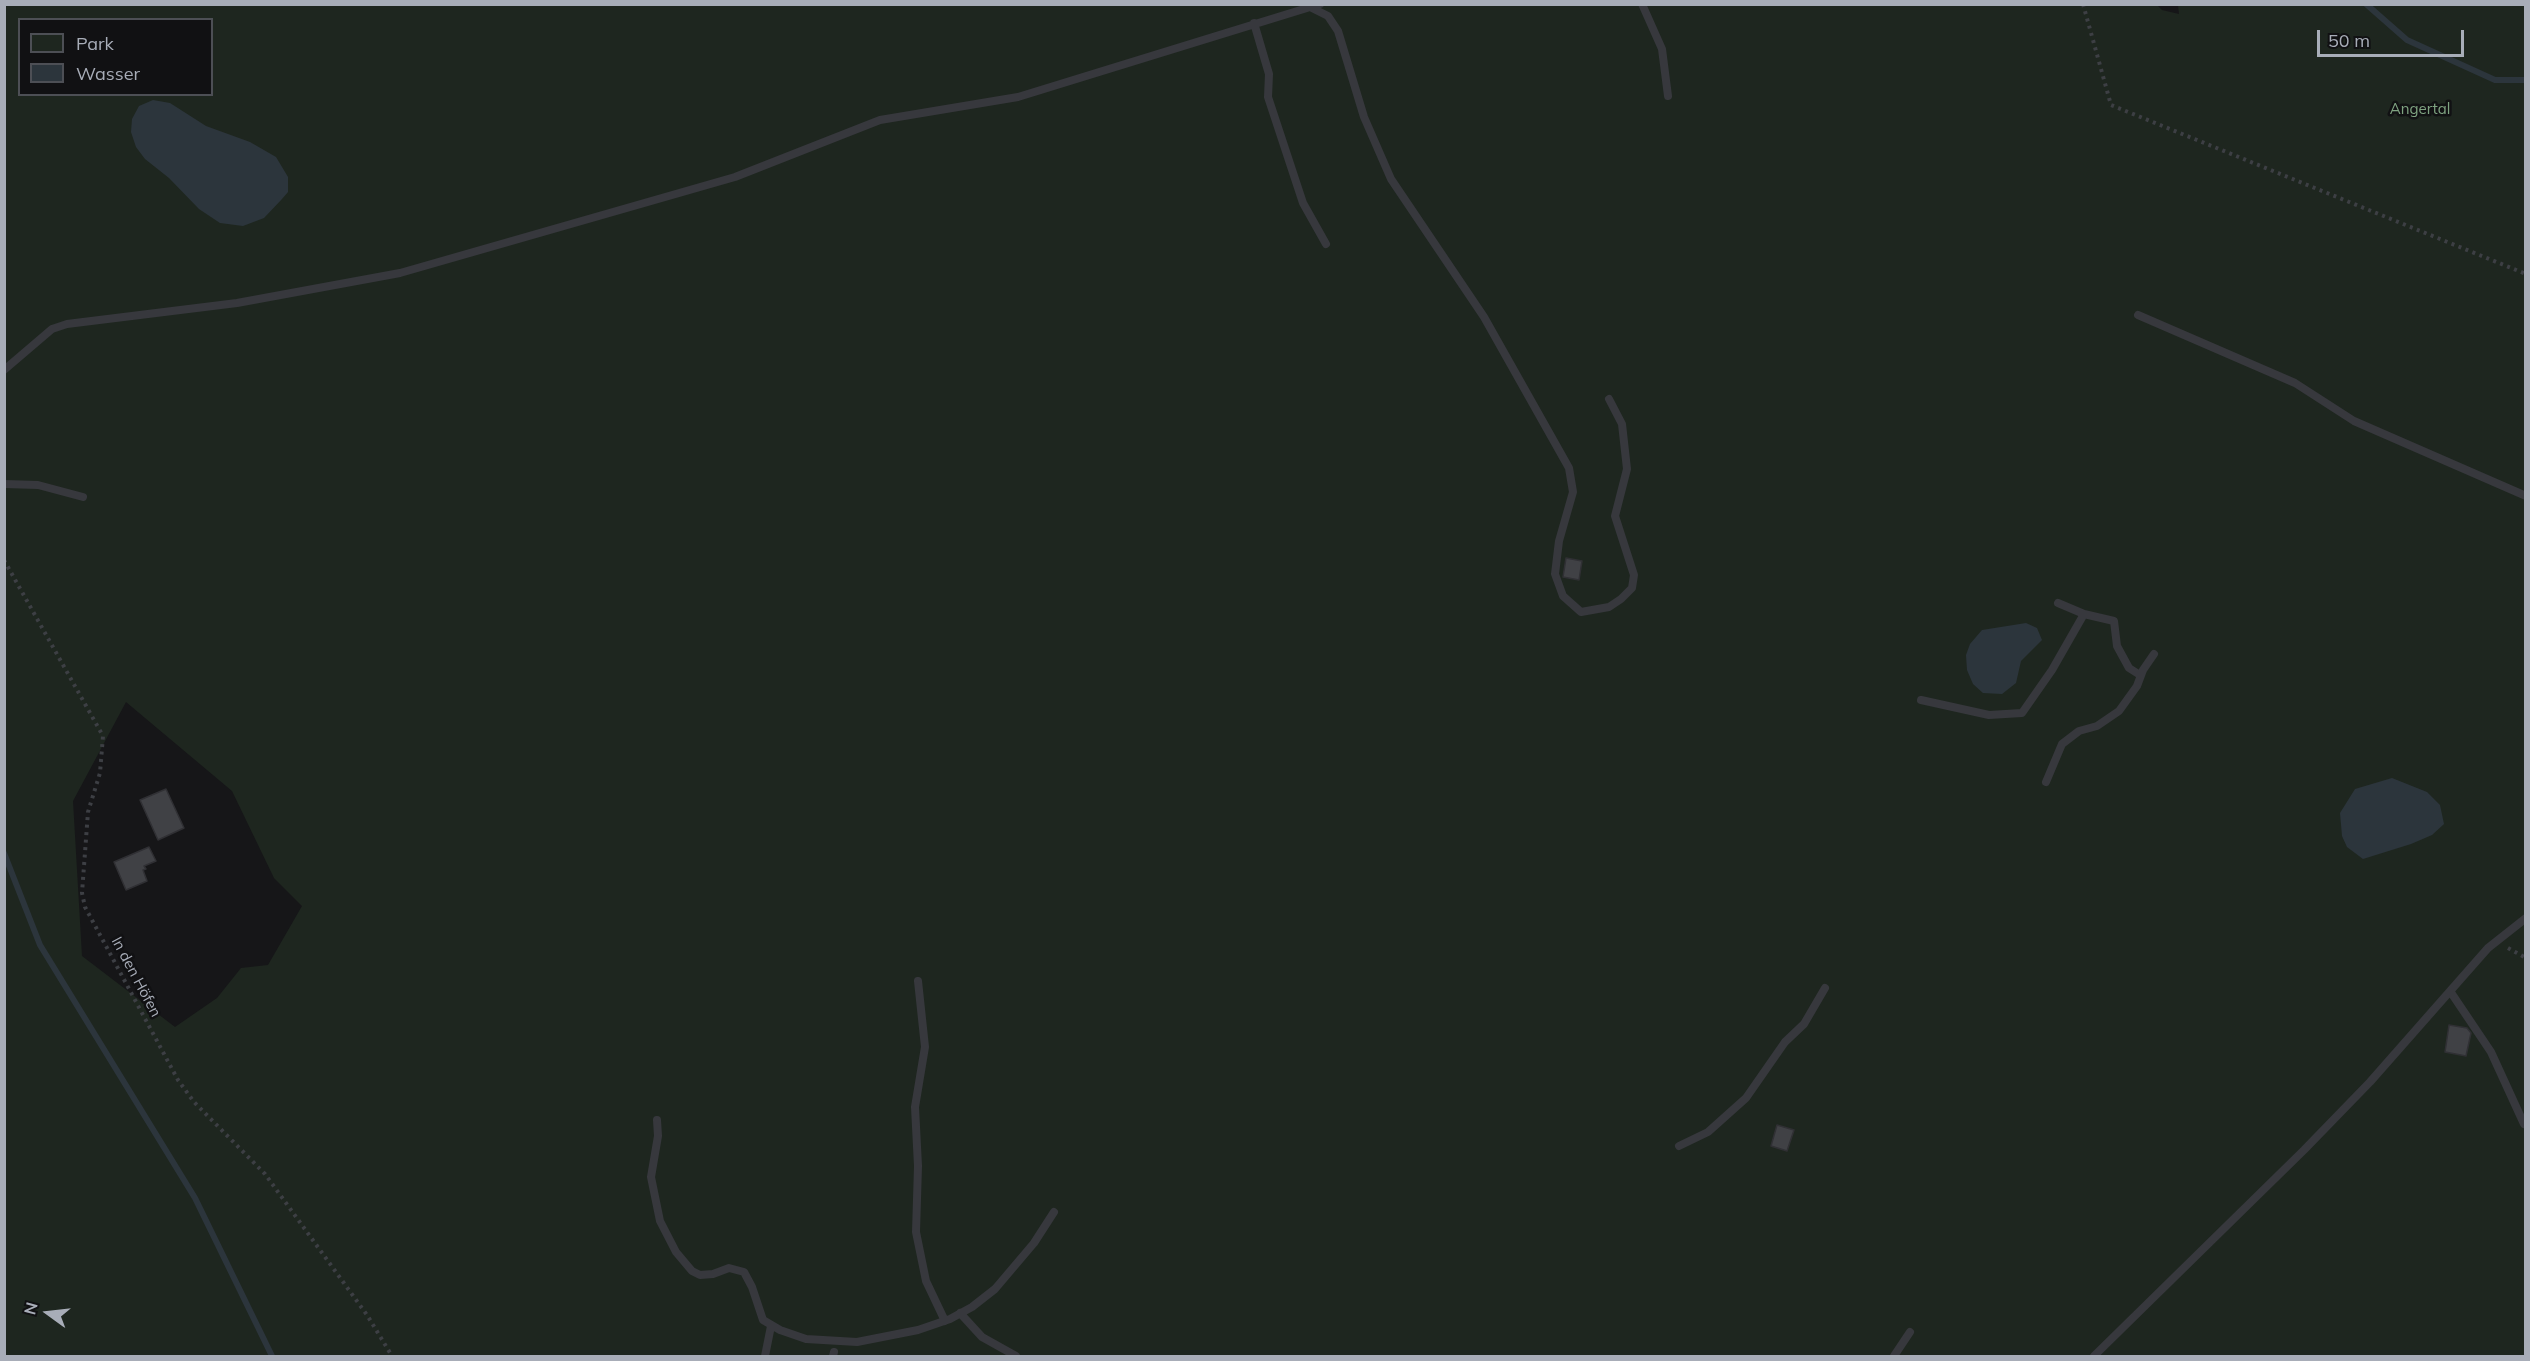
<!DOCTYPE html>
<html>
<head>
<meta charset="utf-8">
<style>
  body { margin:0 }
  #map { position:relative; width:2530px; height:1361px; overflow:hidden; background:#161618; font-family:Mulish,sans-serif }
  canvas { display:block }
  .frame { position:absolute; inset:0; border:6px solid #a8adb8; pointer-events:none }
  .legend { position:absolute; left:18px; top:18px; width:195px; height:78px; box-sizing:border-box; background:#111113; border:2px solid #4d4f55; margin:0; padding:8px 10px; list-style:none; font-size:18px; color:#a8adb8 }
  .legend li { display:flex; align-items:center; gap:12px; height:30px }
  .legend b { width:30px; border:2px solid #4d4f55 }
  .north { position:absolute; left:18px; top:1283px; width:60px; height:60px; -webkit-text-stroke:4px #111113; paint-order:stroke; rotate:285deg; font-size:16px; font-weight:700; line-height:24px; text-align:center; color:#a8adb8 }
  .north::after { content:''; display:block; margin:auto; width:21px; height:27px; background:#a8adb8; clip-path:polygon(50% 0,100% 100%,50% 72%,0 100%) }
  .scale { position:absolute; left:2317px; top:30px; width:147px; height:27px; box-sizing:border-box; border:3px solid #a8adb8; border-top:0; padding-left:8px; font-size:18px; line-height:21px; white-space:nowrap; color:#a8adb8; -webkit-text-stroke:4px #111113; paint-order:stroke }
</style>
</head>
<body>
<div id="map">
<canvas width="2530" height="1361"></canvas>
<div class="frame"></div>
<ul class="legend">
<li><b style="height:16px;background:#1e261f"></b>Park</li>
<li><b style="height:16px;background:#2c353c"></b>Wasser</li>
</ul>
<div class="north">N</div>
<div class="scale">50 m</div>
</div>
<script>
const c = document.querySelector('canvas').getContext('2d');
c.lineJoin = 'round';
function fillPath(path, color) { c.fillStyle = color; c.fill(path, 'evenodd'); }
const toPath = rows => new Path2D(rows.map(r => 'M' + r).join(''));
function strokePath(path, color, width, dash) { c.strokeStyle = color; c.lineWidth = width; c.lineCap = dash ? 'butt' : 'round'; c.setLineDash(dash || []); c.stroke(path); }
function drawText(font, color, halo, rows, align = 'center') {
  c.font = font + ' Mulish,sans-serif'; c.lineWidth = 5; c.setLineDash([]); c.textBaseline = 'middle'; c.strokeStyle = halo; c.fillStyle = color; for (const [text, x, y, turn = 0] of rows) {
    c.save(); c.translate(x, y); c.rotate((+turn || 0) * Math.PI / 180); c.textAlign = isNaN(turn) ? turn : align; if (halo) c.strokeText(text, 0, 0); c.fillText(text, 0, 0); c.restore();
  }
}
const green = toPath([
  [2156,4,2162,10,2179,14,2178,5,2525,5,2525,1356,5,1356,5,5],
  [20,20,212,20,212,94,20,94],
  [126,702,232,791,274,878,302,906,268,965,241,968,217,998,175,1027,82,956,73,801]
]);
const water = toPath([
  [153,100,170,103,206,126,250,142,276,157,288,177,288,192,282,199,264,218,243,226,220,223,199,209,169,178,145,159,136,147,131,132,132,119,139,106],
  [2026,623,2037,628,2042,640,2021,661,2016,683,2002,694,1983,693,1973,684,1967,670,1966,655,1970,644,1982,630],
  [2392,778,2427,792,2440,805,2444,824,2432,835,2411,844,2363,859,2347,847,2342,836,2340,813,2355,789]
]);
const stream = toPath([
  [2366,4,2407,40,2495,80,2526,80],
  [4,853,40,945,195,1198,272,1356]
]);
const building = toPath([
  [1566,558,1582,561,1579,580,1563,577,1566,558],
  [166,789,184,828,158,840,140,800,166,789],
  [149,847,156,861,144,866,146,869,143,870,147,881,126,890,114,862,149,847],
  [2449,1025,2467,1028,2471,1033,2466,1056,2445,1052,2449,1025],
  [1777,1125,1794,1130,1787,1151,1771,1146,1777,1125]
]);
const path = toPath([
  [2083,4,2111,105,2526,274],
  [4,560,103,736,100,773,88,812,82,893,85,907,178,1080,194,1102,265,1174,367,1315,392,1356],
  [2508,948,2526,958]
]);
const lane = toPath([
  [1642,4,1662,49,1668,96],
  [1312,8,1328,16,1338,31,1364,117,1391,179,1484,317,1569,468,1573,492,1559,541,1555,574,1563,596,1581,612,1609,607,1621,599,1632,588,1634,575,1615,516,1627,469,1622,424,1609,399],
  [1254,23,1269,74,1268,97,1303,203,1326,244],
  [2138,315,2295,383,2354,421,2526,496],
  [4,370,52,329,67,324,237,303,400,273,735,177,880,120,1018,97,1320,4],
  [4,484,38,485,83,497],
  [2058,603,2084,614,2114,621,2117,646,2129,668,2140,675],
  [1921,700,1989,715,2022,713,2052,670,2084,614],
  [2046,782,2062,744,2079,731,2097,726,2119,711,2137,686,2143,670,2154,654],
  [918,981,925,1047,915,1107,918,1166,916,1232,926,1281,945,1321],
  [2450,991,2491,1052,2524,1124],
  [657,1120,658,1136,651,1177,660,1221,676,1252,692,1271,700,1275,713,1274,729,1268,744,1272,752,1287,763,1320,780,1330,806,1339,857,1342,918,1330,950,1319,972,1307,995,1289,1034,1243,1054,1212],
  [1679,1146,1708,1132,1746,1098,1785,1042,1804,1024,1825,988],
  [960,1313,982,1337,1016,1356],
  [765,1356,771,1326],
  [833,1356,834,1352],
  [1894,1356,1910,1332],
  [2094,1356,2304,1150,2370,1082,2488,948,2526,918]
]);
const parkNames = [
  ["Angertal",2420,109]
];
const streetNames = [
  ["In den Höfen",136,977,62]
];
fillPath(green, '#1e261f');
fillPath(water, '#2c353c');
strokePath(stream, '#2c353c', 6);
fillPath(building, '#404145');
strokePath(building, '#303034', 1.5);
strokePath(path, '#3d3f44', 4, [3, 4.5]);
strokePath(lane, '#37383d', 8);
drawText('15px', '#7fa381', '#111113', parkNames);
drawText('15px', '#a8adb8', '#111113', streetNames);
</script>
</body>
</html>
